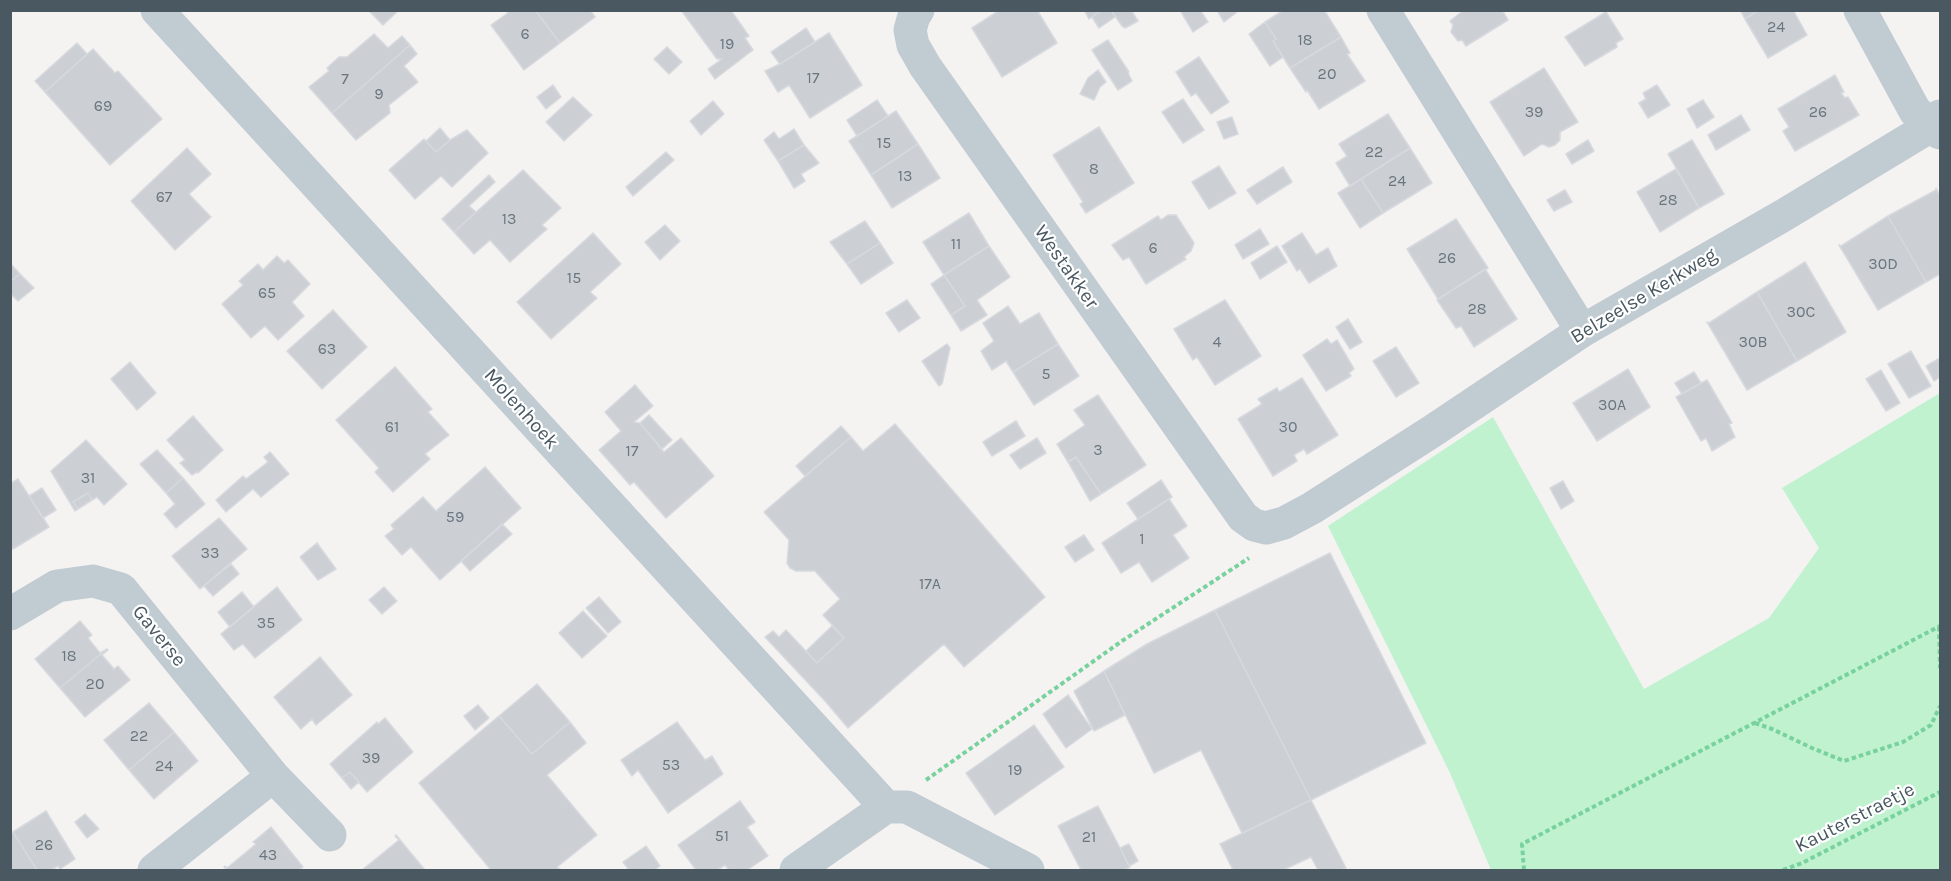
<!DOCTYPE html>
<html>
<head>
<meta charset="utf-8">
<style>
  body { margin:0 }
  #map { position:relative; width:1951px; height:881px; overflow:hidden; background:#f5f2f2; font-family:Karla,sans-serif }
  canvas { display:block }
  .frame { position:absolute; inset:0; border:12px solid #495861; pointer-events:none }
</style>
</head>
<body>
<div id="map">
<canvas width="1951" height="881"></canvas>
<div class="frame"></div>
</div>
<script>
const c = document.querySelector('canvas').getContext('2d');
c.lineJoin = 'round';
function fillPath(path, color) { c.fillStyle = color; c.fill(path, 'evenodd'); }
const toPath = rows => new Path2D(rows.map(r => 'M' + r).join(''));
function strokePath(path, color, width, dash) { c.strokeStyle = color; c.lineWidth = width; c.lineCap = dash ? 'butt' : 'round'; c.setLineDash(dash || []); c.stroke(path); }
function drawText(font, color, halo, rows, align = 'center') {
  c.font = font + ' Karla,sans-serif'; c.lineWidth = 4.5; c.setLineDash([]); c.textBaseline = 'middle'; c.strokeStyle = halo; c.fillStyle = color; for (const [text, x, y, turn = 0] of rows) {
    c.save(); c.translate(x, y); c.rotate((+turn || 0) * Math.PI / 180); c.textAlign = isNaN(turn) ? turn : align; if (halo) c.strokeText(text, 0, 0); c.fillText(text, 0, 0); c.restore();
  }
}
const green = toPath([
  [1940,393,1940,870,1491,870,1450,773,1328,526,1493,417,1644,689,1769,618,1819,548,1782,488]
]);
const building = toPath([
  [371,10,399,10,383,25,370,12,371,10],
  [506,10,535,10,560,43,524,70,491,25,508,13,506,10],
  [535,10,590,10,595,17,560,43,535,10],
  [681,10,734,10,732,12,749,36,745,38,753,50,715,79,708,69,722,59,717,59,681,10],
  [1000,10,1037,10,1057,43,1002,77,972,28,1000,10],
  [1084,10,1102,10,1089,19,1084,10],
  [1102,10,1111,10,1115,17,1099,28,1092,17,1102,10],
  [1111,10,1131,10,1138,21,1125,28,1122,26,1111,10],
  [1180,10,1200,10,1208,22,1193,32,1180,10],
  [1217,10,1237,10,1237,12,1224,22,1217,10],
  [1284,10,1324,10,1341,37,1290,68,1273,41,1276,39,1265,22,1284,10],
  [1464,10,1502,10,1508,20,1466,46,1462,40,1458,41,1451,32,1453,25,1450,21,1464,10],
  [1740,10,1759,10,1745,19,1740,10],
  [1759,10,1793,10,1807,35,1768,58,1745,19,1759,10],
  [1606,12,1623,39,1616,43,1617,47,1585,66,1565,37,1606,12],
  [1265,22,1276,39,1273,41,1283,57,1270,66,1249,34,1265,22],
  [806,28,815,42,780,64,771,52,806,28],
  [829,33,862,85,810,118,789,85,778,92,765,71,780,64,829,33],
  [374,34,388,48,402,36,410,45,332,113,309,87,329,71,327,68,339,57,347,57,374,34],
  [1341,37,1350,53,1347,54,1365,81,1319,109,1307,90,1306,92,1290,68,1341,37],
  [1108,40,1129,72,1128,73,1132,81,1118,90,1092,50,1108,40],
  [77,43,87,54,45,92,35,81,77,43],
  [410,45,417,54,404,66,418,82,389,105,390,113,356,140,332,113,410,45],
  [667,47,682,62,669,74,654,59,667,47],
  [93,49,115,73,118,71,162,119,110,165,45,92,93,49],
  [1199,57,1229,102,1211,114,1196,93,1191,96,1176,72,1199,57],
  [1544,68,1578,122,1560,132,1560,140,1555,145,1549,147,1542,144,1524,156,1490,102,1544,68],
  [1098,70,1106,82,1100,87,1094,100,1080,94,1088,78,1098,70],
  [1835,75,1844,92,1841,93,1845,98,1848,97,1859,115,1795,151,1783,131,1789,127,1778,109,1835,75],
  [553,85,561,97,546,109,537,97,553,85],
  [1657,85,1670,105,1648,118,1639,103,1646,99,1643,93,1657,85],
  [573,97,592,115,564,141,546,122,573,97],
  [1183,99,1204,130,1183,143,1162,112,1183,99],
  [877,100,888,116,857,136,847,120,877,100],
  [1703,100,1714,117,1697,128,1687,109,1703,100],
  [713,101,724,114,701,135,690,121,713,101],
  [896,111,918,144,871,175,849,141,896,111],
  [1388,114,1410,148,1350,186,1336,163,1347,156,1339,144,1388,114],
  [1741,115,1750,130,1716,150,1708,135,1741,115],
  [1232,117,1238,134,1224,139,1217,122,1232,117],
  [1099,127,1134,183,1086,213,1080,204,1083,202,1053,155,1099,127],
  [440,128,450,140,436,152,426,141,440,128],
  [794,129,804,145,778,161,764,140,774,132,779,139,794,129],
  [467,130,488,153,452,187,441,176,415,199,389,170,424,139,436,152,450,140,467,130],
  [1588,140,1594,151,1572,164,1566,154,1588,140],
  [1692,140,1724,194,1699,208,1668,154,1692,140],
  [918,144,940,178,892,208,871,175,918,144],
  [804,145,819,163,801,174,805,181,794,188,778,161,804,145],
  [187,148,211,174,189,194,211,217,175,250,131,201,187,148],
  [1410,148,1432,183,1383,213,1361,179,1410,148],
  [666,152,674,160,633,196,626,187,666,152],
  [1219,166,1236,193,1209,209,1192,182,1219,166],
  [1283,167,1292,182,1257,204,1247,190,1283,167],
  [1676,169,1699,208,1660,232,1637,192,1676,169],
  [523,170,561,208,542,225,547,229,510,262,490,240,474,254,454,232,523,170],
  [489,175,495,182,469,206,476,212,454,232,442,219,489,175],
  [1361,179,1383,213,1360,228,1338,193,1361,179],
  [1936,188,1940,196,1940,274,1926,282,1888,216,1936,190,1936,188],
  [1565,190,1572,202,1554,211,1547,200,1565,190],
  [969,213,989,246,944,275,923,242,969,213],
  [1168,215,1176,215,1194,243,1191,251,1184,257,1186,259,1146,284,1129,257,1123,260,1112,245,1158,216,1161,220,1168,215],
  [1888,216,1926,282,1878,310,1839,245,1841,246,1888,216],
  [1456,219,1488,268,1438,299,1407,249,1456,219],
  [865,221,880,243,847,264,830,242,865,221],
  [665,225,680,241,660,260,645,242,665,225],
  [1260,229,1269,244,1243,259,1235,245,1260,229],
  [593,233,621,264,590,292,597,298,551,339,517,302,593,233],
  [1302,233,1316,255,1328,248,1337,266,1309,283,1300,269,1297,271,1282,246,1302,233],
  [880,243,893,263,861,284,847,264,880,243],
  [989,246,1010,277,977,300,987,315,961,331,951,315,965,306,944,275,989,246],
  [1277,246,1287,262,1260,279,1251,263,1277,246],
  [277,256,284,263,288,260,310,284,292,302,304,316,278,340,265,326,251,338,222,304,243,285,239,281,258,264,263,270,277,256],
  [1805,262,1846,332,1797,361,1757,292,1805,262],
  [10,263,20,274,10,282,10,263],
  [1485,269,1517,319,1474,347,1461,326,1456,328,1437,300,1485,269],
  [20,274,34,288,18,301,10,293,10,282,20,274],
  [944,275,965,306,951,315,931,284,944,275],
  [1757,292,1797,361,1747,390,1707,322,1709,323,1757,292],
  [907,300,920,318,899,332,886,313,907,300],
  [1225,300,1261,356,1215,385,1197,357,1193,360,1174,329,1225,300],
  [1008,306,1020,324,1039,313,1058,344,1013,372,1006,361,992,370,981,351,994,341,983,323,1008,306],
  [333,310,367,347,322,389,287,351,333,310],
  [1348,319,1362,342,1350,349,1336,327,1348,319],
  [1327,339,1331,344,1337,340,1354,369,1349,373,1351,376,1326,391,1303,355,1327,339],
  [947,344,950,348,942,384,939,386,922,361,947,344],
  [1058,344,1079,376,1034,405,1013,372,1058,344],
  [1396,347,1419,383,1396,397,1373,361,1396,347],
  [1911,351,1931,386,1909,398,1888,364,1911,351],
  [1940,358,1940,377,1934,381,1926,366,1940,358],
  [130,362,156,393,137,410,111,379,130,362],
  [395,367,432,409,428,412,449,435,425,454,430,459,393,492,375,472,379,468,336,420,395,367],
  [1628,369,1650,407,1597,441,1573,403,1628,369],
  [1881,370,1900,403,1886,411,1866,379,1881,370],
  [1694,372,1701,383,1682,394,1675,383,1694,372],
  [1302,378,1338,435,1307,454,1304,449,1294,455,1297,461,1273,476,1238,419,1262,404,1258,399,1277,388,1279,392,1302,378],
  [1707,380,1732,423,1729,424,1735,437,1712,451,1706,438,1701,441,1676,397,1707,380],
  [635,385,653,406,634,422,640,423,664,452,681,438,714,476,666,518,634,482,630,485,599,450,621,431,605,412,635,385],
  [1098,395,1146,465,1101,494,1076,457,1068,462,1057,444,1085,425,1074,410,1098,395],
  [649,415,672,440,662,449,640,423,649,415],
  [193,416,223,450,198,473,197,472,192,475,180,463,185,460,167,440,193,416],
  [1016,421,1025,436,992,456,983,442,1016,421],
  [895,424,1045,597,964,667,944,644,848,728,825,701,765,637,773,631,779,637,786,630,817,663,844,638,823,615,840,599,815,571,796,571,790,568,787,563,789,540,764,512,851,437,863,451,895,424],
  [841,426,851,437,805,476,796,466,841,426],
  [1037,438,1046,453,1020,469,1010,455,1037,438],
  [86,440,127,484,104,505,97,497,92,500,88,493,73,502,78,509,75,511,51,471,86,440],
  [157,450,183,478,166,493,140,464,157,450],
  [270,452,289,474,261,497,253,489,226,512,216,500,243,476,246,479,268,462,264,457,270,452],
  [1076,457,1101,494,1090,501,1068,462,1076,457],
  [485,467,521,508,440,580,411,547,402,555,385,536,394,529,391,525,423,497,436,511,485,467],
  [183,478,205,504,176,528,164,514,175,504,166,493,183,478],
  [18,479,49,527,13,549,10,546,10,484,18,479],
  [1161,480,1172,497,1138,519,1127,503,1161,480],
  [1563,481,1574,501,1561,509,1550,488,1563,481],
  [42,488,56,510,43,518,29,496,42,488],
  [88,493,92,500,78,509,73,502,88,493],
  [1169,499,1187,526,1173,535,1189,558,1152,582,1139,562,1121,573,1102,543,1169,499],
  [219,518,247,549,200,589,172,556,219,518],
  [502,524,512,534,470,571,461,561,502,524],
  [1084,535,1094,550,1075,562,1065,547,1084,535],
  [317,543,336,569,318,580,300,557,317,543],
  [1330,553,1426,743,1311,800,1215,610,1330,553],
  [231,564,239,574,213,596,204,586,231,564],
  [277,587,302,620,255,658,243,644,234,650,221,634,277,587],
  [384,587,397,601,382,614,369,600,384,587],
  [242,592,254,607,230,627,218,612,242,592],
  [599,597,621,622,608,633,586,608,599,597],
  [1215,610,1311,800,1242,833,1201,750,1154,773,1104,671,1147,644,1215,610],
  [583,611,607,636,582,658,559,633,583,611],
  [80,621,92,635,88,638,100,653,107,649,60,688,35,659,80,621],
  [832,626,844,638,817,663,806,651,832,626],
  [107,649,108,650,102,655,114,669,118,666,130,680,85,717,60,688,107,649],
  [320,657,352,695,316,725,312,719,301,729,274,697,320,657],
  [1104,671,1125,715,1094,731,1074,691,1104,671],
  [537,684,570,722,532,754,499,716,537,684],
  [1068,695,1092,729,1066,748,1043,714,1068,695],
  [149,703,174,732,129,770,104,740,149,703],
  [478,705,489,718,475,730,464,716,478,705],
  [499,716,532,754,570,722,586,743,547,775,597,835,557,867,561,870,491,870,419,783,499,716],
  [385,718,413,752,367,792,350,772,342,778,330,764,377,722,378,724,385,718],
  [677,722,705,760,712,756,723,774,668,813,638,770,632,776,621,760,677,722],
  [1034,725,1064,767,995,815,966,773,1034,725],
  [174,732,198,761,154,799,129,770,174,732],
  [350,772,359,782,351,789,342,778,350,772],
  [1311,800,1346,868,1341,870,1318,870,1311,857,1283,870,1233,870,1220,844,1311,800],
  [740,801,755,822,747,827,768,856,747,870,729,870,725,865,717,870,696,870,678,845,740,801],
  [1098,806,1130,867,1124,870,1081,870,1058,826,1098,806],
  [46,811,75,859,60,869,58,866,51,870,37,870,13,832,46,811],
  [85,814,99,829,87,838,75,822,85,814],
  [271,827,303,867,299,870,227,870,224,867,225,866,227,868,256,844,253,842,271,827],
  [13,832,37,870,10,870,10,833,13,832],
  [396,835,425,870,362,870,399,840,395,836,396,835],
  [1129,844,1138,861,1129,866,1120,848,1129,844],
  [646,846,660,866,654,870,629,870,623,862,646,846]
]);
const path = toPath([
  [1939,627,1940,668],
  [1755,723,1772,729,1812,748,1844,761,1903,742,1931,725,1940,706],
  [926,780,1122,641,1249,558],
  [1524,870,1522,844,1940,626],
  [1783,870,1802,863,1940,792]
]);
const minor = toPath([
  [157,10,886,807],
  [918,10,914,16,910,30,913,45,925,66,1243,517,1254,525,1266,528,1284,523,1312,508,1431,432,1582,331,1784,215,1931,126,1940,116],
  [1383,10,1582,331],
  [1860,10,1915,111,1940,133],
  [10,614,57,586,93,581,121,589,273,776,330,835],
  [154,870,273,776],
  [796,870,886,807,907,807,1028,870]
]);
const numberNames = [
  ["24",1776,27],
  ["6",525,34],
  ["18",1305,40],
  ["19",727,44],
  ["20",1327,74],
  ["17",813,78],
  ["7",345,79],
  ["9",379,94],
  ["69",103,106],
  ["39",1534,112],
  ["26",1818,112],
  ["15",884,143],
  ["22",1374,152],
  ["8",1094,169],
  ["13",905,176],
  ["24",1397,181],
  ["67",164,197],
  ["28",1668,200],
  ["13",509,219],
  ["11",956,244],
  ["6",1153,248],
  ["26",1447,258],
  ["30D",1883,264],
  ["15",574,278],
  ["65",267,293],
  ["28",1477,309],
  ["30C",1801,312],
  ["4",1217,342],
  ["30B",1753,342],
  ["63",327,349],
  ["5",1046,374],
  ["30A",1612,405],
  ["61",392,427],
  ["30",1288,427],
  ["3",1098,450],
  ["17",632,451],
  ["31",88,478],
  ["59",455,517],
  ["1",1142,539],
  ["33",210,553],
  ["17A",930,584],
  ["35",266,623],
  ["18",69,656],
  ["20",95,684],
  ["22",139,736],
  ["39",371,758],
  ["53",671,765],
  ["24",164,766],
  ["19",1015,770],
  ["51",722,836],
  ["21",1089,837],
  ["26",44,845],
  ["43",268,855]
];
const streetNames = [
  ["Westakker",1066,267,55],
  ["Belzeelse Kerkweg",1644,296,-31],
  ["Molenhoek",521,409,48],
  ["Gaverse",159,636,51],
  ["Kauterstraetje",1855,818,-27]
];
fillPath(green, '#c1f2d0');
fillPath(building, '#ccd0d5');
strokePath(building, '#d6d9de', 1.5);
strokePath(path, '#77d29d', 4, [4.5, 3]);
strokePath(minor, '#c0cbd2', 33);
drawText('16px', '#6a767e', null, numberNames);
drawText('20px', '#495861', '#fff', streetNames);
</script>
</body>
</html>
